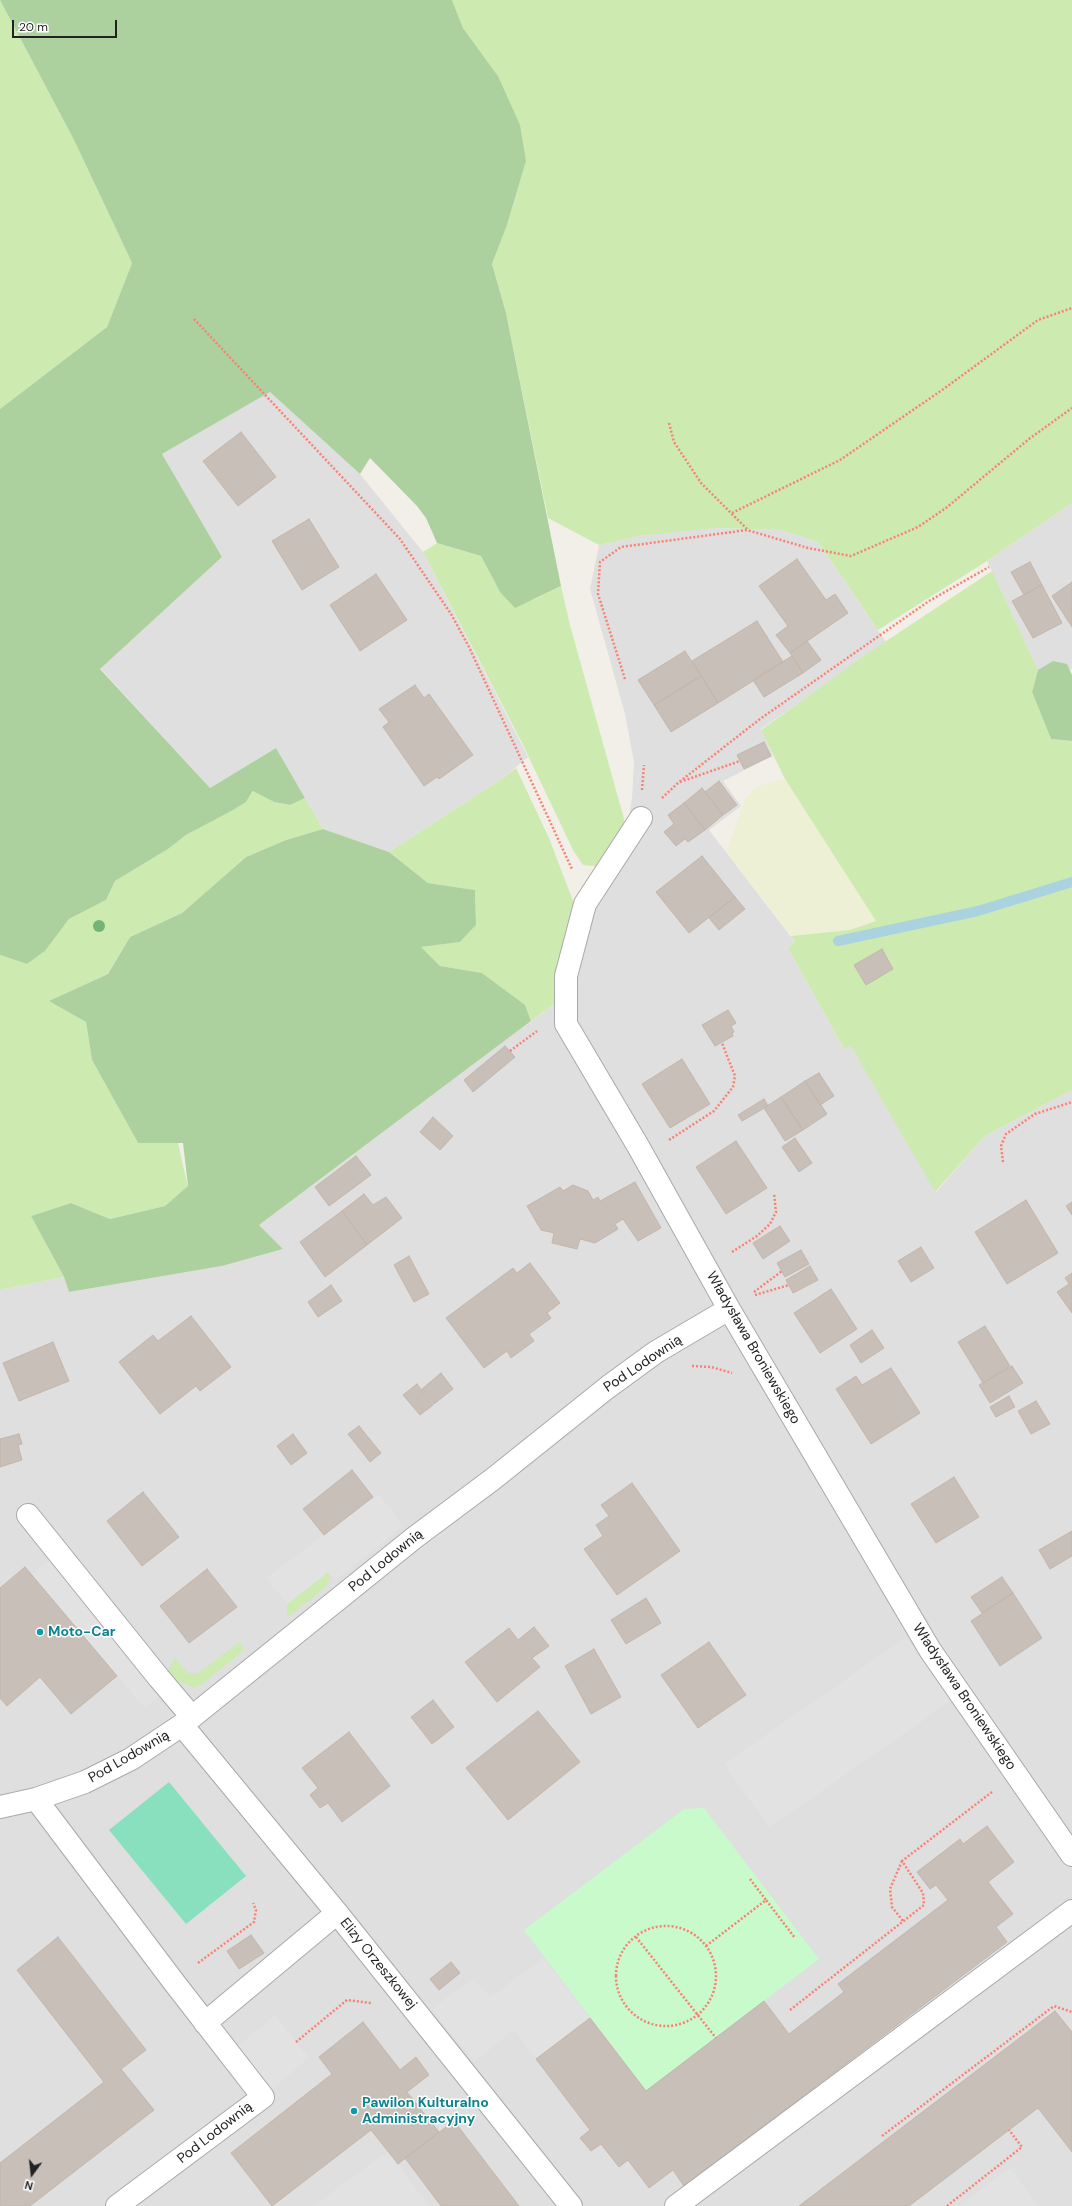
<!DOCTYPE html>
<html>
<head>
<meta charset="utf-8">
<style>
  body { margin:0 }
  #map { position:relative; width:1072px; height:2206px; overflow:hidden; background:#f2efe9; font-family:"DM Sans",sans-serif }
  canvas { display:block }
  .north { position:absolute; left:12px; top:2154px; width:40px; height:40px; -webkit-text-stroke:3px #fff; paint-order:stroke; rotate:195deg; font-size:11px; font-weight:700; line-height:16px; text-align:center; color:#222 }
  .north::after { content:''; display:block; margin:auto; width:14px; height:18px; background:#222; clip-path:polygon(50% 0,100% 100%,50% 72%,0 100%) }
  .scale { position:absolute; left:12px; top:20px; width:105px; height:18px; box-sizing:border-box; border:2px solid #222; border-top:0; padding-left:5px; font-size:12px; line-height:14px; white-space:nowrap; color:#222; -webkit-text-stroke:3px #fff; paint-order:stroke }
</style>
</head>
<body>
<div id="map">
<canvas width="1072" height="2206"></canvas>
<div class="north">N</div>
<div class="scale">20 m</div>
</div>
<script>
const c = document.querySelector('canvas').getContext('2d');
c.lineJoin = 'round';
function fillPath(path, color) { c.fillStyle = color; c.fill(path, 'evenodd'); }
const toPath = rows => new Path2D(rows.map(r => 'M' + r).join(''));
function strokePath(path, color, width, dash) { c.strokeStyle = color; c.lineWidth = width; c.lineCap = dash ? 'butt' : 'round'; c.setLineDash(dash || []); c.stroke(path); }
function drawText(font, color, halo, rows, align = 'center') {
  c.font = font + ' "DM Sans",sans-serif'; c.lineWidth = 3; c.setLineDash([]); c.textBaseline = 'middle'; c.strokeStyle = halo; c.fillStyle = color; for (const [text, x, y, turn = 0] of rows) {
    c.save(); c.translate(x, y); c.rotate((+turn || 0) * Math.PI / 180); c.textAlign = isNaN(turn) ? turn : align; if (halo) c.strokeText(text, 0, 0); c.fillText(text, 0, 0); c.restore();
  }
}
const residential = toPath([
  [270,392,360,474,423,552,528,757,503,778,389,852,323,829,276,748,210,788,100,668,222,557,162,454],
  [1072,503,1072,669,1043,681,987,561],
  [713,528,781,530,818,542,886,642,761,729,773,756,723,781,741,806,709,830,795,942,788,948,844,1049,851,1045,936,1192,985,1136,1072,1090,1072,2206,0,2206,0,1290,64,1277,69,1292,222,1266,283,1249,259,1225,562,998,561,974,628,823,632,798,634,762,625,714,590,589,599,545,640,536]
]);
const farmland = toPath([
  [785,779,877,921,850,930,791,936,726,852,745,799,758,786]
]);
const grass = toPath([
  [0,0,74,140,132,263,107,327,0,409],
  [452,0,1072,0,1072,503,987,561,878,630,818,542,781,530,716,528,640,536,599,545,548,518,506,313,492,264,507,225,526,161,498,76,463,28],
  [437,543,481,556,500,592,535,599,561,586,570,625,626,826,604,867,583,865,573,850,521,741,423,552],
  [992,571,1038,670,1032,692,1051,739,1072,741,1072,1090,985,1136,935,1192,851,1046,844,1049,788,948,795,942,791,936,850,930,876,921,785,779,761,730,865,655],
  [516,768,549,838,578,914,562,998,531,1021,525,1006,482,973,440,966,420,947,460,942,476,925,475,890,428,883,389,852,503,778],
  [254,791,274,802,290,805,305,798,323,829,286,840,246,857,182,913,130,937,108,974,50,1001,86,1022,92,1060,138,1143,178,1143,188,1187,165,1206,110,1219,71,1203,31,1216,64,1277,0,1290,0,955,27,964,45,951,69,919,106,900,115,881,168,849,186,835,246,802],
  [329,1572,330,1577,326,1587,287,1618,287,1604],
  [241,1641,243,1651,201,1685,194,1688,174,1679,168,1670,175,1658,188,1673,198,1673]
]);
const forest = toPath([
  [0,0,452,0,463,28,498,76,520,125,526,161,507,225,492,264,506,313,561,586,515,608,500,592,481,556,437,543,426,518,417,506,370,458,360,474,270,392,162,454,222,557,100,669,210,788,276,748,305,798,290,805,274,802,253,791,246,802,233,810,186,835,168,849,115,881,106,900,69,919,45,951,27,964,0,955,0,409,107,327,132,263,74,140],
  [1053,661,1067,664,1072,675,1072,741,1051,739,1032,692,1038,670],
  [323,829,389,852,428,883,475,890,476,925,460,942,421,947,440,966,482,973,525,1005,531,1021,259,1225,283,1249,222,1266,69,1292,64,1277,31,1216,71,1203,110,1219,165,1206,188,1186,183,1143,138,1143,92,1060,86,1022,49,1001,108,974,130,937,182,913,246,857,286,840]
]);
const park = toPath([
  [704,1808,819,1959,646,2091,524,1930,684,1809]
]);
const pitch = toPath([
  [169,1782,246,1876,186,1924,109,1830]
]);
const parking = toPath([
  [379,1494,403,1526,336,1580,328,1572,287,1604,266,1578],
  [58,1551,169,1691,144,1707,31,1575],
  [906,1637,951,1701,769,1828,724,1764],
  [544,1958,590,2018,536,2059,514,2030,474,2062,431,2009,474,1978,490,1997],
  [275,2015,309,2058,263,2097,229,2053],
  [388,2151,429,2206,313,2206],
  [1010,2168,1039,2206,960,2206]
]);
const stream = toPath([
  [838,941,978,911,1072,882]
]);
const building = toPath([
  [241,432,276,477,238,506,203,461,241,432],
  [309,519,339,567,302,590,272,541,309,519],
  [797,559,826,600,835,594,848,613,790,653,776,635,788,626,759,586,797,559],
  [1030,562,1042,585,1024,595,1011,572,1030,562],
  [376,574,407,620,360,651,330,605,376,574],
  [1072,582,1072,627,1052,596,1072,582],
  [1042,585,1062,623,1033,638,1012,601,1042,585],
  [757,621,783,662,718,703,692,661,757,621],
  [807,641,821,660,803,673,790,653,807,641],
  [685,651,701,676,654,705,638,680,685,651],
  [792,656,803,673,764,697,753,680,792,656],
  [701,676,718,703,671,732,654,705,701,676],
  [415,685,424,698,429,694,473,755,439,779,437,777,424,786,383,727,389,722,379,709,415,685],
  [764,742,771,756,744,769,737,755,764,742],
  [719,781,737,805,723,815,705,792,719,781],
  [702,788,723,815,705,830,684,803,702,788],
  [684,803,705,830,688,842,685,839,676,846,664,832,674,824,668,815,684,803],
  [702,856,735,897,689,933,656,892,702,856],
  [735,897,745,909,719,930,709,918,735,897],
  [882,949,893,969,866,985,854,965,882,949],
  [728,1010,736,1023,731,1026,734,1032,732,1033,733,1036,715,1046,702,1025,728,1010],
  [505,1046,515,1057,473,1092,464,1080,505,1046],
  [682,1059,710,1104,670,1128,642,1084,682,1059],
  [819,1073,834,1096,820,1105,805,1081,819,1073],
  [805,1081,827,1114,803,1130,781,1097,805,1081],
  [781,1097,803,1130,785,1141,764,1108,781,1097],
  [764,1099,768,1106,742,1121,738,1115,764,1099],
  [433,1117,453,1136,440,1150,420,1132,433,1117],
  [795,1138,812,1163,799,1172,782,1147,795,1138],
  [736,1141,767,1188,726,1214,696,1167,736,1141],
  [356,1156,371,1175,329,1206,315,1187,356,1156],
  [635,1182,661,1228,638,1241,623,1219,615,1224,618,1229,595,1243,580,1239,577,1249,552,1243,554,1233,541,1230,527,1206,560,1187,563,1191,573,1185,588,1191,593,1200,598,1197,600,1201,635,1182],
  [364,1194,373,1205,386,1197,402,1218,367,1245,342,1211,364,1194],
  [1026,1200,1058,1253,1007,1284,975,1232,1026,1200],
  [1072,1202,1072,1215,1066,1206,1072,1202],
  [342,1211,367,1245,325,1277,300,1242,342,1211],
  [780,1226,790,1241,763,1259,753,1243,780,1226],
  [921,1247,934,1268,911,1282,898,1261,921,1247],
  [801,1250,809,1264,785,1277,777,1263,801,1250],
  [409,1256,429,1294,414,1302,394,1265,409,1256],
  [530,1263,560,1303,547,1313,551,1318,529,1334,534,1341,511,1358,507,1351,484,1368,446,1318,513,1268,517,1273,530,1263],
  [810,1266,818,1280,793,1293,786,1280,810,1266],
  [1072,1273,1072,1288,1065,1278,1072,1273],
  [1069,1284,1072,1288,1072,1313,1057,1292,1069,1284],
  [331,1285,342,1301,318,1317,308,1302,331,1285],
  [831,1289,857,1329,820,1353,794,1313,831,1289],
  [191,1316,231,1367,200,1391,196,1386,160,1414,119,1362,153,1335,158,1341,191,1316],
  [985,1326,1010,1366,983,1383,958,1342,985,1326],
  [872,1330,884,1348,861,1363,850,1345,872,1330],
  [53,1342,69,1381,19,1401,3,1363,53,1342],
  [1012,1366,1023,1383,990,1403,979,1385,1012,1366],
  [891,1368,920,1413,871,1444,836,1389,856,1376,862,1385,891,1368],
  [441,1373,453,1389,434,1404,422,1389,441,1373],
  [417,1384,433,1405,420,1415,403,1395,417,1384],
  [1009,1396,1015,1407,996,1417,990,1407,1009,1396],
  [1036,1401,1050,1424,1031,1434,1018,1411,1036,1401],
  [359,1426,381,1453,370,1462,348,1434,359,1426],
  [19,1434,22,1444,18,1445,22,1460,0,1467,0,1439,19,1434],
  [293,1434,307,1453,291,1465,277,1446,293,1434],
  [352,1470,373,1497,324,1535,303,1509,352,1470],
  [954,1477,979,1517,936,1543,911,1504,954,1477],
  [632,1483,680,1551,617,1595,584,1549,603,1536,596,1525,609,1516,601,1505,632,1483],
  [143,1492,179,1537,142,1566,107,1521,143,1492],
  [1072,1531,1072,1556,1050,1569,1039,1550,1072,1531],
  [25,1567,117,1676,71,1714,40,1677,7,1706,0,1698,0,1588,25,1567],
  [207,1569,237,1607,189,1643,160,1606,207,1569],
  [1002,1577,1013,1593,982,1613,971,1597,1002,1577],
  [1013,1593,1042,1638,1000,1666,971,1621,1013,1593],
  [646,1598,661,1623,626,1644,611,1620,646,1598],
  [534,1627,549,1646,532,1658,540,1667,497,1702,465,1662,509,1628,518,1640,534,1627],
  [709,1642,746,1695,698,1728,661,1675,709,1642],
  [594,1649,621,1697,591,1714,565,1666,594,1649],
  [433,1700,454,1727,432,1744,411,1717,433,1700],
  [538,1711,580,1762,508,1820,466,1768,538,1711],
  [349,1732,390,1786,342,1822,328,1803,320,1808,310,1795,318,1788,302,1768,349,1732],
  [987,1826,1014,1862,988,1882,1013,1914,996,1927,1007,1942,684,2186,673,2170,649,2188,628,2160,619,2167,601,2144,591,2151,580,2138,590,2130,536,2059,590,2018,646,2091,764,2001,789,2034,844,1992,838,1984,948,1900,936,1885,930,1889,917,1872,960,1839,963,1844,987,1826],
  [251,1935,264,1953,239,1969,227,1951,251,1935],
  [58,1937,146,2050,121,2069,154,2110,30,2206,0,2206,0,2163,104,2082,17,1970,58,1937],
  [451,1962,460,1973,439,1990,430,1979,451,1962],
  [1055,2011,1072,2032,1072,2152,1038,2108,909,2206,799,2206,1055,2011],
  [363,2022,400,2070,416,2057,429,2075,407,2092,439,2132,398,2164,371,2130,272,2206,231,2153,332,2074,319,2057,363,2022],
  [454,2121,519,2206,441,2206,405,2158,454,2121]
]);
const path = toPath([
  [194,319,400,539,451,614,469,647,572,869],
  [669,423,674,442,701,483,747,529],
  [732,513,840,460,945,388,1038,320,1072,308],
  [625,679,598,594,600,562,621,547,747,530,808,548,851,556,918,527,946,508,1029,439,1072,408],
  [680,782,740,761],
  [642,790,644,765],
  [662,798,678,783,760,719,929,601,989,567],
  [510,1051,537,1031],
  [669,1140,714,1111,733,1087,735,1076,722,1043],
  [1003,1162,1001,1146,1006,1134,1035,1114,1072,1102],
  [732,1252,757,1236,770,1224,776,1212,774,1193],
  [754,1292,782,1271],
  [755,1295,789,1285],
  [692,1366,711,1367,732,1373],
  [902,1861,890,1889,892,1907,903,1921],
  [750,1879,766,1900],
  '616 1976a50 50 0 1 1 100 0a50 50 0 1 1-100 0Z',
  [636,1937,716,2038],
  [706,1946,766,1900,795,1938],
  [198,1963,254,1922,256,1910,253,1903],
  [790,2010,924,1905,923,1893,902,1861,992,1792],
  [296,2042,347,2000,371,2003],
  [882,2136,1054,2006,1072,2012],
  [947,2206,1022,2147,1009,2130]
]);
const minor = toPath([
  [641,818,585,904,566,976,566,1024,638,1146,729,1309,930,1650,1072,1855],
  [28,1515,159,1678,192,1717],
  [182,1725,337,1913,571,2206],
  [36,1799,173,1981,263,2097,117,2206],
  [0,1807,36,1799,85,1782,131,1759,182,1725,414,1538,493,1479,608,1387,656,1352,729,1309],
  [205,2023,337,1913],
  [676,2206,1072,1911]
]);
const trees = [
  [99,926]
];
const markers = [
  [40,1632,4,"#0f9aa8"],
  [354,2111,4,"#0f9aa8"]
];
const streetNames = [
  ["Władysława Broniewskiego",753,1348,60],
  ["Pod Lodownią",643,1364,-34],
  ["Pod Lodownią",386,1561,-39],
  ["Władysława Broniewskiego",964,1697,56],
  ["Pod Lodownią",129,1757,-30],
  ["Elizy Orzeszkowej",378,1964,51],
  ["Pod Lodownią",215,2133,-38]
];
const cultureNames = [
  ["Moto-Car",48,1632],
  ["Pawilon Kulturalno",362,2103],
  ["Administracyjny",362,2119]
];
fillPath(residential, '#e0dfdf');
fillPath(farmland, '#eef0d5');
fillPath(grass, '#cdebb0');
fillPath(forest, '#add19e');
fillPath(park, '#c8facc');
fillPath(pitch, '#88e0be');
fillPath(parking, '#e2e2e2');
strokePath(stream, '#aad3df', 10);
fillPath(building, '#c7bfb8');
strokePath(building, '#c4b6ab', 1);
strokePath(minor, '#a9a9a9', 24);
strokePath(path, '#fa8072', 2.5, [2, 2]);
strokePath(minor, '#fff', 22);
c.fillStyle = '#74b475';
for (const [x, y] of trees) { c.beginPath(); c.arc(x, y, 6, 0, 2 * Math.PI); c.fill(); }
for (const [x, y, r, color] of markers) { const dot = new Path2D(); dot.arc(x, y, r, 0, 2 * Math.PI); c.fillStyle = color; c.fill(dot); strokePath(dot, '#fff', 1.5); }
drawText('14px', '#222', '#fff', streetNames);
drawText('bold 14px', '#0d838f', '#fff', cultureNames, 'left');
</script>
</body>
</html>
